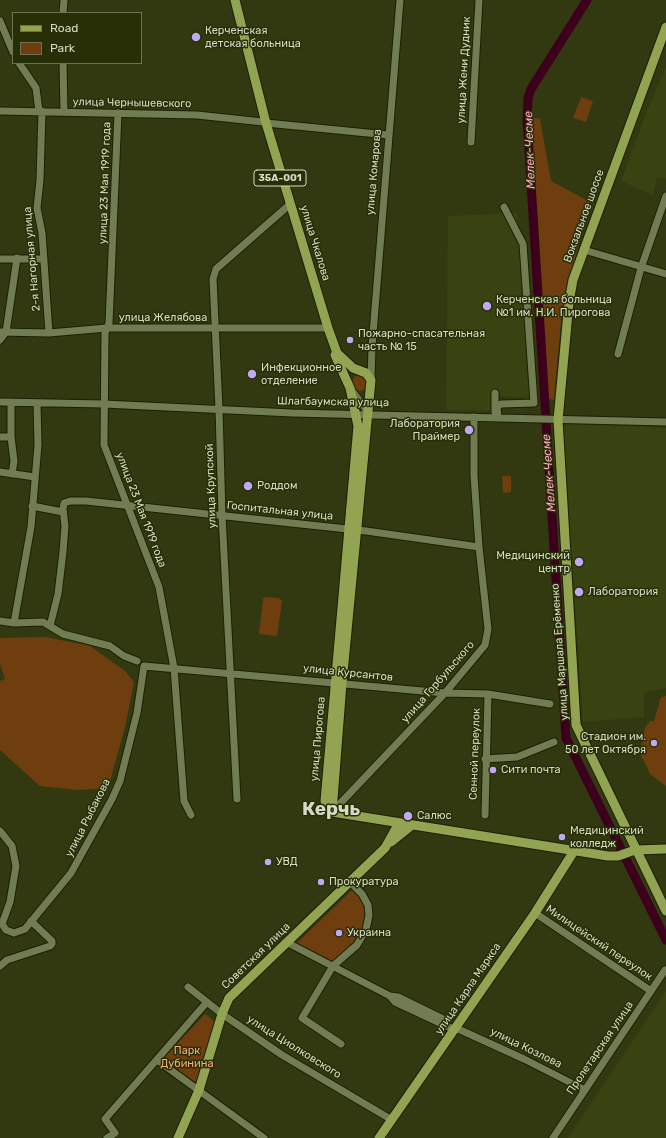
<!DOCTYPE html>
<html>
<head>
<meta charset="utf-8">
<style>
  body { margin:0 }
  #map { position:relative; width:666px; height:1138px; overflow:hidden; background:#323911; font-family:Rubik,sans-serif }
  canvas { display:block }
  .legend { position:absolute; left:12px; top:12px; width:130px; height:52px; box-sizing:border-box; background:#282f06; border:1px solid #6d7352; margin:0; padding:5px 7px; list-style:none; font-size:12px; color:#d4dac3 }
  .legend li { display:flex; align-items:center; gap:8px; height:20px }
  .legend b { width:20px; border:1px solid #6d7352 }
</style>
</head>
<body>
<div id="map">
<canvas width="666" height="1138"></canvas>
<ul class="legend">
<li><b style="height:5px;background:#92a451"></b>Road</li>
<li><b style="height:11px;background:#6f3e0f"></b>Park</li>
</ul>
</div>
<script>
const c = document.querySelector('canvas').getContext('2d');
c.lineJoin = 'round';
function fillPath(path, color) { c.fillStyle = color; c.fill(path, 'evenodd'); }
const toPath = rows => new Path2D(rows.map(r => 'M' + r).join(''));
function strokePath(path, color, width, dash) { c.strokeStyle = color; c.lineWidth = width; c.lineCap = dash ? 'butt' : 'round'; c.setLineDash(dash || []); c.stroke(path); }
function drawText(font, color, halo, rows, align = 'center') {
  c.font = font + ' Rubik,sans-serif'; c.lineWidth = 3; c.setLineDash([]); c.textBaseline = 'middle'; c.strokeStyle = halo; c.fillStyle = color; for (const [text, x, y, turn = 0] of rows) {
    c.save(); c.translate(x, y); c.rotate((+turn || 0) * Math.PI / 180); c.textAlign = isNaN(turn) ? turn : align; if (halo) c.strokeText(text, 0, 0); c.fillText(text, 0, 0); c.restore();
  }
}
const built = toPath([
  [666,67,666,179,657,177,653,195,621,181,648,108],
  [517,213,536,398,493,396,493,411,446,410,448,216],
  [571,423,666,428,666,688,644,692,644,717,583,722,563,428,567,424],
  [666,991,666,1138,568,1138]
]);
const green = toPath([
  [581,97,593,101,586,122,573,118],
  [531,117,540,119,551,181,590,202,567,288,561,321,554,400,547,398],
  '352 383a8 8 0 1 1 16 0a8 8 0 1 1-16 0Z',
  [502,476,511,476,511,492,503,493],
  [265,597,279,598,282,601,277,636,259,634,263,599],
  [46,637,90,646,125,671,134,682,125,727,108,788,78,790,40,786,0,750,0,681,5,679,0,664,0,638],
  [666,696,666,786,650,774,641,755,641,748,645,728,650,721,654,721,661,697],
  [352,890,363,900,366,912,365,926,358,938,332,963,296,944],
  [205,1014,215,1022,195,1084,163,1059]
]);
const river = toPath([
  [587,0,531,89,528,98,527,120,566,738,666,940]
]);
const minor = toPath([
  [63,13,64,0],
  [0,21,13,52],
  [19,63,36,88,39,111],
  [63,63,64,112],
  [0,111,197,115,263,122],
  [42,111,40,180,37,208,42,233,49,333],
  [118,113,109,323,105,333,104,445,159,587,174,668,184,801,191,815],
  [266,123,388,135],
  [471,142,479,0],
  [584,250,666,274],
  [0,259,44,259],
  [0,332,49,333,107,328,325,328],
  [0,340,6,332,17,258],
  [618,354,641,268,666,196],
  [371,381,372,346,400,0],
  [352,391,365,408,367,414],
  [0,402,104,404,292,413,666,422],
  [11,402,11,437,14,461,12,474],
  [495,412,495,393],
  [498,418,497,407,501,404,534,403,523,244,504,207],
  [0,437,11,437],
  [0,472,35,477],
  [32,506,63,512],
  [0,621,14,623,43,622,63,634,110,646,124,656,137,661],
  [14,623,31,527,38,445,37,403],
  [50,626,58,594,63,552,65,526,63,509,64,503,70,501,86,501,366,531,479,547],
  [485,759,517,757,554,742],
  [237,799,222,516,219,409,213,279,216,269,288,206],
  [332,812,445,693,485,645,488,629,479,547,474,476,474,417],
  [485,815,488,694],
  [0,831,12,846,16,866,10,902,2,924,6,930,14,933,25,929,71,873,112,799,120,781,137,713,144,666,445,693,488,694,550,704],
  [535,913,651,991],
  [288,943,390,996,395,1002,455,1030],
  [0,966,7,960,50,946,52,944,52,941,31,921],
  [188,987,222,1014,282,1055,392,1120],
  [390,996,398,997,443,1019],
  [456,1028,524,1059,585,1090],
  [341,1044,302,1018,333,966,357,945,366,930,369,915,368,905,362,894,350,882],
  [157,1060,264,1138],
  [107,1138,115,1133,105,1119,207,1002],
  [553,1138,665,970]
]);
const major = toPath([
  [235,0,266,123,328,328,337,353,353,368,366,373,371,380,342,683,332,812],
  [666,27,573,280,569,302,558,420,576,725,666,911],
  [332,812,325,801,358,426,350,388,335,355],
  [332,812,608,856,618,856,635,850,666,849],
  [391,842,412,825],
  [178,1138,199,1090,222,1014,229,998,385,848,399,823],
  [379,1138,535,913,574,851]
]);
const markers = [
  [196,37,5,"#c1a8f3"],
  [487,306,5,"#c1a8f3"],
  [350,340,4,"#c1a8f3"],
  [252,374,5,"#c1a8f3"],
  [469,430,5,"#c1a8f3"],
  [248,486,5,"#c1a8f3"],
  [579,562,5,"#c1a8f3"],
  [579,592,5,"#c1a8f3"],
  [654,743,4,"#c1a8f3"],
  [493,770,4,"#c1a8f3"],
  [408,816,5,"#c1a8f3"],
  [562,837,4,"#c1a8f3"],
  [268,862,4,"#c1a8f3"],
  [321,882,4,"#c1a8f3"],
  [339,933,4,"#c1a8f3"]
];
const shields = [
  [280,178,52]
];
const shieldNames = [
  ["35А-001",280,178]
];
const poiNames = [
  ["Керченская",205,31],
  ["детская больница",205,44],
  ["Керченская больница",496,300],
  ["№1 им. Н.И. Пирогова",496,313],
  ["Пожарно-спасательная",358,334],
  ["часть № 15",358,347],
  ["Инфекционное",261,368],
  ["отделение",261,381],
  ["Лаборатория",460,424,"right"],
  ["Праймер",460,437,"right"],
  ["Роддом",257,486],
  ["Медицинский",570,556,"right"],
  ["центр",570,569,"right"],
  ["Лаборатория",588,592],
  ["Стадион им.",646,737,"right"],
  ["50 лет Октября",646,750,"right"],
  ["Сити почта",501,770],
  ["Салюс",417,816],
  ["Медицинский",570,831],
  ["колледж",570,844],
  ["УВД",276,862],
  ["Прокуратура",329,882],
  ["Украина",347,933]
];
const streetNames = [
  ["улица Жени Дудник",464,70,-87],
  ["улица Чернышевского",132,103,1],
  ["улица Комарова",374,172,-85],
  ["улица 23 Мая 1919 года",105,183,-88],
  ["Вокзальное шоссе",584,216,-70],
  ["улица Чкалова",315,243,73],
  ["2-я Нагорная улица",32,259,-95],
  ["улица Желябова",163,318],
  ["Шлагбаумская улица",333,402,1],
  ["улица Крупской",211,486,-92],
  ["улица 23 Мая 1919 года",141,510,69],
  ["Госпитальная улица",280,511,6],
  ["улица Маршала Ерёменко",560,652,-94],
  ["улица Курсантов",348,673,6],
  ["улица Горбульского",438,682,-49],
  ["улица Пирогова",318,739,-85],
  ["Сенной переулок",475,754,-88],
  ["улица Рыбакова",88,818,-63],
  ["Милицейский переулок",599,943,34],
  ["Советская улица",256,956,-44],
  ["улица Карла Маркса",468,989,-56],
  ["улица Циолковского",294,1047,32],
  ["улица Козлова",526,1048,26],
  ["Пролетарская улица",600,1048,-56]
];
const parkNames = [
  ["Парк",187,1051],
  ["Дубинина",187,1064]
];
const waterNames = [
  ["Мелек-Чесме",530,150,-92],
  ["Мелек-Чесме",549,473,-94]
];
const townNames = [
  ["Керчь",331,810]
];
fillPath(built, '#394211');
fillPath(green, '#6f3e0f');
strokePath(river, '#3c001c', 9);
strokePath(minor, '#1a2003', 9);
strokePath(major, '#1a2003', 11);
strokePath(minor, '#727c52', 7);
strokePath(major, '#92a451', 9);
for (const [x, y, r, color] of markers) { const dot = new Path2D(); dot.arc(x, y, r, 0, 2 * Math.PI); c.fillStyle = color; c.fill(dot); strokePath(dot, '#282f06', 1.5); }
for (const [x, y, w] of shields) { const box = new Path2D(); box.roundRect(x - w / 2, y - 8, w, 16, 3); c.fillStyle = '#282f06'; c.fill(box); strokePath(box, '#d4dac3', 1); }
drawText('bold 10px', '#d4dac3', null, shieldNames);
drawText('11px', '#d4dac3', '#282f06', poiNames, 'left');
drawText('11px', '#d4dac3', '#282f06', streetNames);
drawText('11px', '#f7af75', '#282f06', parkNames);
drawText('italic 12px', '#ffa4c1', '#282f06', waterNames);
drawText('bold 19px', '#d4dac3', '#282f06', townNames);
</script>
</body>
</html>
